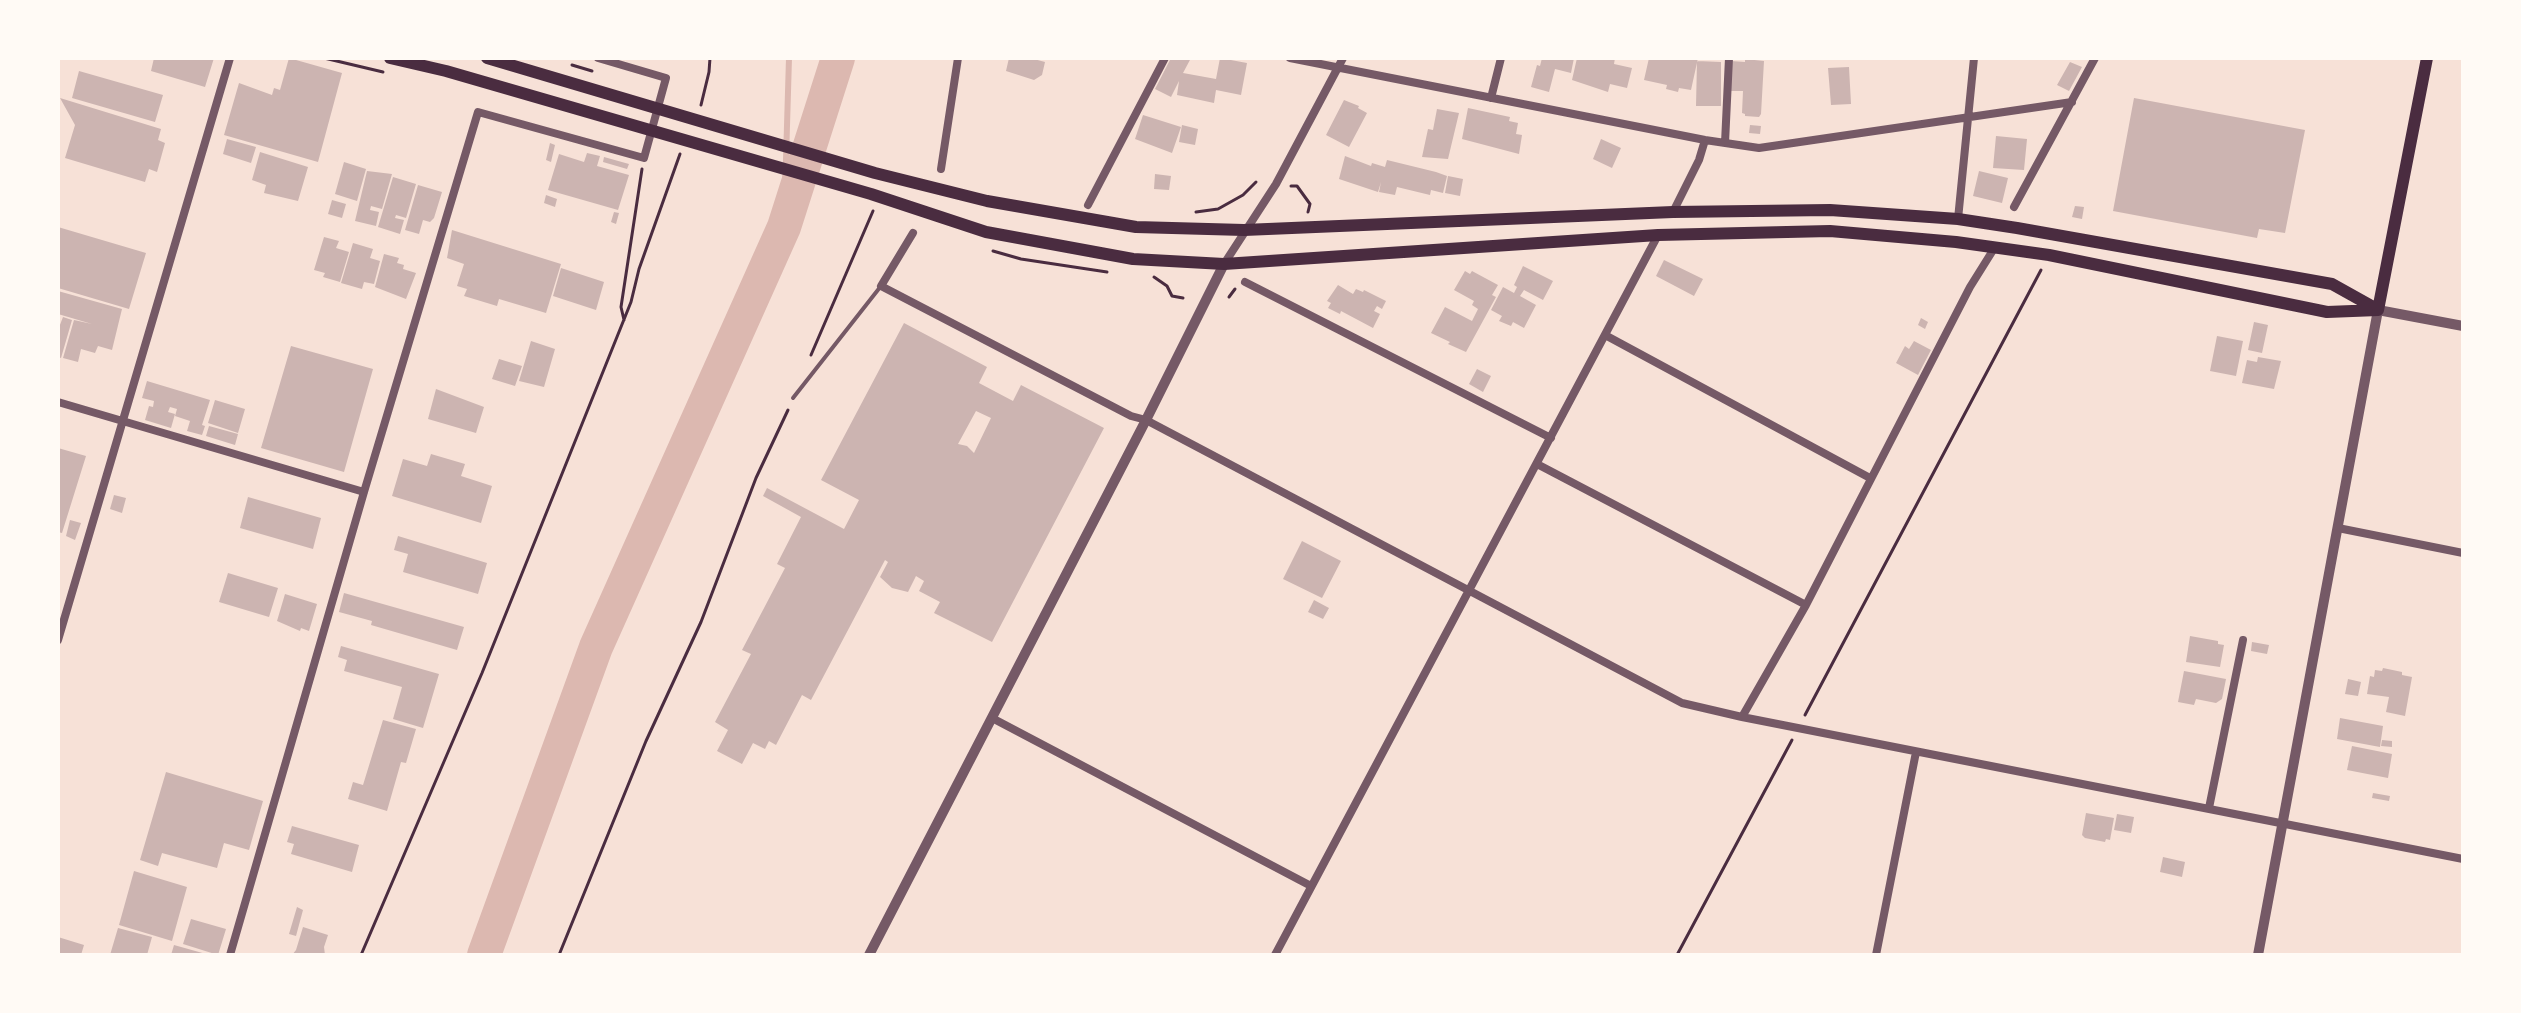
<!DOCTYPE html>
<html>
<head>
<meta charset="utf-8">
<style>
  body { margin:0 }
  #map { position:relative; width:2521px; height:1013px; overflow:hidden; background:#f7e1d7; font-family:Ubuntu,sans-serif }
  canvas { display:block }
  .frame { position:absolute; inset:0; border:60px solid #fffaf5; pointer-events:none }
</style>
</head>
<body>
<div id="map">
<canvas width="2521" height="1013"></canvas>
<div class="frame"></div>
</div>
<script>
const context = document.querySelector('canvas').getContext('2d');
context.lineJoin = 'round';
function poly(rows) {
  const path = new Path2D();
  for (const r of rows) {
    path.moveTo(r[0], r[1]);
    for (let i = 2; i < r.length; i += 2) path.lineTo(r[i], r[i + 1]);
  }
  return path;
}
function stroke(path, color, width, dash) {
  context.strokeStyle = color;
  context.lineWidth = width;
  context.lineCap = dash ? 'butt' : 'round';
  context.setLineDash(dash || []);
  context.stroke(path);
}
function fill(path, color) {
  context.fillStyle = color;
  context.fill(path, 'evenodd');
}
stroke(poly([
  [784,227,789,58]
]), '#dcb8b0', 6);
stroke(poly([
  [484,955,596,647,784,227,838,58]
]), '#dcb8b0', 34);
fill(poly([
  [154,58,214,58,205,87,151,71],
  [289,58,342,73,318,162,224,135,239,83,272,95,274,88,280,90],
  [1009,58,1030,58,1045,62,1042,75,1034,80,1006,71],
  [1171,58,1191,58,1183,73,1216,79,1220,58,1247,63,1241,95,1216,90,1214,103,1177,95,1179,81,1171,97,1155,89],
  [1542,58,1574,58,1571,73,1555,69,1549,92,1531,87,1537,65,1540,66],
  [1577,58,1615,58,1614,64,1632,68,1627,88,1610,84,1608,92,1572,80],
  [1649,58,1698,58,1691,90,1679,88,1678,92,1666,89,1667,85,1644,80],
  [1745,59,1764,61,1761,114,1759,117,1745,116,1745,114,1742,113,1743,91,1730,91,1731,61,1745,62],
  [1697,61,1721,62,1721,106,1696,106],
  [2070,62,2082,67,2069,91,2057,85],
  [1849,67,1851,104,1831,105,1828,68],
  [79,71,163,95,155,122,72,98],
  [60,98,161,129,158,140,165,143,157,172,149,169,145,182,65,158,75,125],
  [2134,98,2305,130,2285,233,2259,229,2257,238,2113,211],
  [1344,100,1359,106,1358,108,1367,113,1349,147,1326,135],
  [1468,108,1510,117,1509,121,1518,123,1516,134,1522,135,1519,154,1462,139],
  [1437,109,1459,113,1448,159,1422,157,1428,129,1433,130],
  [1143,115,1181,127,1172,153,1135,139],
  [1182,125,1198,129,1195,145,1179,142],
  [1750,125,1761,126,1760,134,1749,133],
  [1996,136,2027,139,2024,170,1993,168],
  [227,139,256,147,251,163,223,154],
  [1601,139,1621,148,1612,168,1593,159],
  [550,143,555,145,551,162,546,160],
  [260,152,308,167,298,201,264,193,266,185,252,180],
  [587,153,600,156,597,166,629,175,618,210,548,190,559,154,584,162],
  [1345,156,1371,166,1372,163,1385,167,1387,160,1436,172,1447,176,1443,193,1431,190,1430,195,1397,187,1395,195,1379,192,1381,182,1378,192,1339,179],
  [604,157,629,164,627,169,603,162],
  [344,162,366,169,357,201,335,194],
  [367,171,392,174,382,209,371,206,370,210,379,212,376,226,355,221],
  [1979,171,2008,178,2002,203,1973,196],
  [1155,174,1171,176,1169,190,1154,189],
  [1448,176,1463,179,1460,196,1445,193],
  [393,177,416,184,406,218,396,215,395,218,404,220,400,234,378,227],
  [418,185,442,192,434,218,430,222,423,220,419,234,405,230],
  [546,195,557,199,555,207,544,203],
  [332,200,346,204,342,218,328,214],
  [2075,206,2084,207,2082,219,2072,217],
  [614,212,619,213,616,224,611,222],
  [58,227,146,253,129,309,58,288],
  [452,230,561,264,546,313,499,299,497,306,464,296,467,289,457,286,464,264,447,258],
  [324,237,339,241,336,248,349,252,340,282,323,277,325,273,314,270],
  [353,243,373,249,370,258,380,261,374,284,364,282,362,289,341,283],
  [384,254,399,258,397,263,404,265,403,269,416,273,406,299,375,287],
  [1664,260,1703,279,1694,296,1656,276],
  [1523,266,1553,281,1543,300,1524,290,1520,296,1536,305,1524,328,1513,322,1511,326,1499,321,1502,316,1491,310,1503,287,1514,293,1517,287,1514,285],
  [561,268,604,282,596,310,553,296],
  [1465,271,1470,274,1472,271,1498,285,1492,295,1496,297,1466,352,1448,344,1450,342,1431,333,1445,307,1472,321,1478,309,1472,305,1474,301,1454,290],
  [1338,285,1353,294,1356,289,1363,292,1364,290,1386,301,1382,309,1377,306,1374,311,1380,314,1373,328,1341,311,1340,314,1328,308,1331,303,1327,301],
  [58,291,122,309,112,350,98,346,95,353,81,349,78,362,63,358,74,320,92,324,58,314],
  [63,317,72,320,61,358,58,357,58,330],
  [1921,318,1928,322,1925,329,1918,325],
  [2254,322,2268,325,2262,353,2248,350],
  [904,323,987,367,979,383,1013,401,1021,385,1104,428,992,642,934,613,940,602,919,591,924,581,916,576,908,592,892,588,880,577,888,562,885,560,811,700,802,695,776,745,769,741,765,749,753,743,742,764,717,751,728,730,715,722,751,654,742,650,785,568,777,564,801,517,763,496,767,488,844,529,859,500,821,480],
  [976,411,991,418,974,453,967,446,958,444],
  [2217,336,2243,341,2236,376,2210,371],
  [531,341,555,349,544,387,519,381],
  [1914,341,1931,350,1918,375,1896,363,1905,346,1909,349],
  [291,346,373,369,344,472,261,448],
  [2258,357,2281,361,2274,389,2242,383,2247,360,2257,362],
  [499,359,522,366,515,386,492,379],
  [1477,369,1491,376,1483,392,1469,384],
  [147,381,210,400,202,425,205,426,202,435,187,431,190,421,175,416,177,409,170,407,168,412,175,414,171,428,145,420,149,406,153,407,154,401,142,398],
  [436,389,484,407,476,433,428,419],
  [215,400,245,409,238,433,208,423],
  [209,426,238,434,235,445,206,436],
  [58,448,86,456,62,533,58,532],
  [431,454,465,464,461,476,492,486,481,523,392,496,403,459,427,466],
  [114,495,126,498,122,513,110,509],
  [248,497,321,518,313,549,240,528],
  [70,520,81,523,75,540,66,536],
  [398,536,487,563,478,594,403,572,408,554,394,550],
  [1302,541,1341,561,1322,598,1283,579],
  [228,573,278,588,269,617,219,602],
  [344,593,464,627,457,650,371,625,372,621,339,612],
  [285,594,317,604,309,631,301,628,300,631,277,621],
  [1314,600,1329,608,1323,619,1308,612],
  [2190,636,2218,641,2218,644,2224,645,2220,667,2186,662],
  [2252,642,2269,645,2267,654,2251,651],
  [341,646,439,674,423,728,393,719,402,687,344,671,347,660,338,657],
  [2383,668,2402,672,2402,675,2412,677,2405,716,2386,712,2389,697,2367,694,2370,676,2374,677,2375,670,2382,671],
  [2184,671,2226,679,2222,699,2216,703,2196,699,2194,705,2178,702],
  [2348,679,2361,682,2358,696,2345,694],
  [2340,718,2383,726,2380,747,2337,739],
  [383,720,416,729,406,763,401,762,387,811,348,799,353,782,363,785],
  [2382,740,2392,741,2392,747,2381,746],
  [2352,746,2392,754,2388,778,2347,770],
  [166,772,263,801,249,850,224,843,217,868,162,853,158,866,140,860],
  [2373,793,2390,796,2389,801,2372,798],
  [2086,813,2114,818,2110,840,2106,839,2105,842,2085,838,2082,835],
  [2117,814,2134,817,2131,833,2114,830],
  [292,826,359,845,352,872,291,854,294,844,287,842],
  [2163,857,2185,862,2182,877,2160,872],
  [134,871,187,887,172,941,119,925],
  [297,907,303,910,296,936,289,934],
  [191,919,226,929,218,955,183,944],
  [303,927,328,935,324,947,325,955,292,955,296,950],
  [118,928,152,937,147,955,110,955],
  [58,937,84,945,81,955,58,955],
  [174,945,206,954,206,955,171,955]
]), '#ccb4b1');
stroke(poly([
  [324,58,383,72],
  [572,65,592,71],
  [701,105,709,72,710,58],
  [1291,186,1297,186,1310,204,1308,212],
  [1196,212,1218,209,1243,195,1256,182],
  [993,251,1021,259,1107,272],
  [1154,277,1167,286,1172,296,1183,298],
  [1229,297,1235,289],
  [624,320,621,307,642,169],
  [811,355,873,211],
  [1805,715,2041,270],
  [361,955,482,673,631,302,639,269,680,154],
  [559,955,646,741,701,622,756,478,788,410],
  [1677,955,1792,740]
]), '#4a2c40', 3);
stroke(poly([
  [793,398,881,286]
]), '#755966', 4);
stroke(poly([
  [1290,58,1705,140,1759,148,2072,102],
  [1491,98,1501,58],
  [1725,143,1729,58],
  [941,169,958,58],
  [1088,205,1165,58],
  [2014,207,2095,58],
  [1673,212,1699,160,1705,140],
  [1958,219,1974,58],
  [913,233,881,286,1131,416,1146,420,1682,703,1742,717,2463,859],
  [1224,264,1276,184,1343,58],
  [1245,282,1551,438],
  [1605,335,1870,478],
  [58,402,364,492],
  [1537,464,1806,605,1970,287,1995,247],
  [2338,528,2463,553],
  [58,640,230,58],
  [1742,717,1806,605],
  [992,718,1311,886],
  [2209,808,2243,640],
  [230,955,364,492,478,112,644,158,666,78,598,58],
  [1275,955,1658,235],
  [1876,955,1916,752]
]), '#755966', 8);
stroke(poly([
  [869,955,1146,420,1224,264],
  [2258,955,2378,310,2463,326]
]), '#755966', 10);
stroke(poly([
  [390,58,446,71,871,194,986,232,1133,259,1224,264,1658,235,1830,231,1956,242,2049,255,2327,312,2378,310],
  [487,58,875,173,987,201,1136,227,1244,230,1673,212,1830,210,1958,219,2017,228,2332,284,2375,308],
  [2378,310,2427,58]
]), '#4a2c40', 12);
</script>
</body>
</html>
